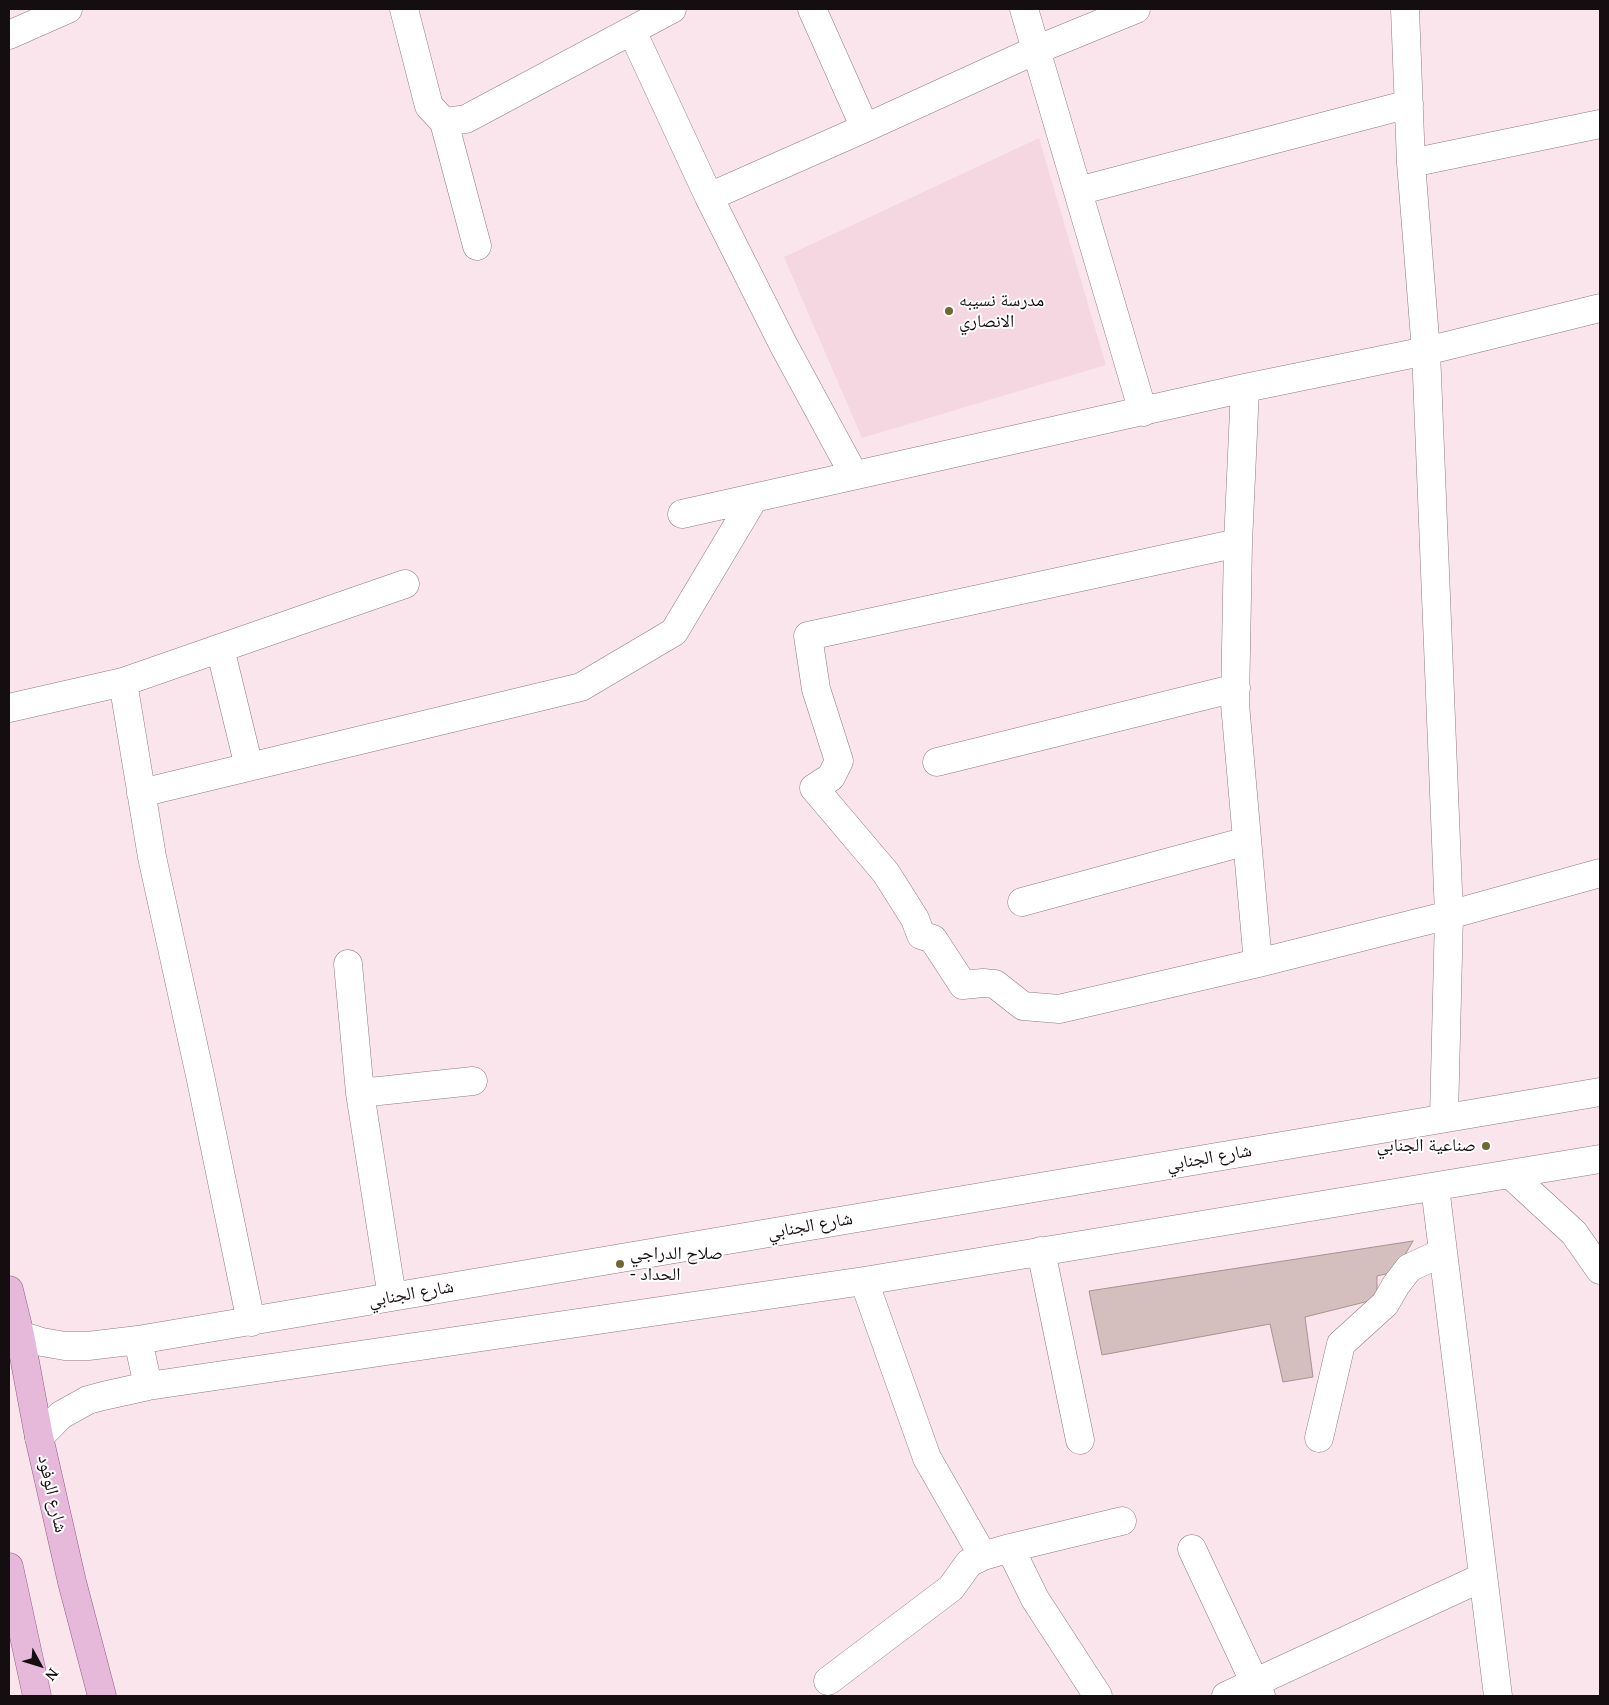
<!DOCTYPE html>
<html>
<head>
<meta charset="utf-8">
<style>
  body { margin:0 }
  #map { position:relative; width:1609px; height:1705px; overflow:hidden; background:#fbe5ec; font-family:"Noto Serif",serif }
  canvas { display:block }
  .frame { position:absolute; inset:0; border:10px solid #150e11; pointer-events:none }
  .north { position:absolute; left:15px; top:1640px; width:50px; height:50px; -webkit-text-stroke:4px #fff; paint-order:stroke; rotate:129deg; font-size:14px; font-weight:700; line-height:20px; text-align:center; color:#150e11 }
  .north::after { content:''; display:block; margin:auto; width:18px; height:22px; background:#150e11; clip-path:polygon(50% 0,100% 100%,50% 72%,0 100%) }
</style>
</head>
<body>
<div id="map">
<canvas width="1609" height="1705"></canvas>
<div class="frame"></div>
<div class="north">N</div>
</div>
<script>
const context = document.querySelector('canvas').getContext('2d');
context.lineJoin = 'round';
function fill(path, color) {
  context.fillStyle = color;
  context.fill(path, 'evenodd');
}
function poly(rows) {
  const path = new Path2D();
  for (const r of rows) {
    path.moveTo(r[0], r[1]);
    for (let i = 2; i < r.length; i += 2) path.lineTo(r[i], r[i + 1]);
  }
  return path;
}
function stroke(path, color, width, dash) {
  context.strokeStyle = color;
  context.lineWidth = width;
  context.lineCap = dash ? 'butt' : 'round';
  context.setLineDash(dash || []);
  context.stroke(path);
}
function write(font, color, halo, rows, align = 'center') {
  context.font = font + ' "Noto Serif","Noto Naskh Arabic",serif';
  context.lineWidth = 4;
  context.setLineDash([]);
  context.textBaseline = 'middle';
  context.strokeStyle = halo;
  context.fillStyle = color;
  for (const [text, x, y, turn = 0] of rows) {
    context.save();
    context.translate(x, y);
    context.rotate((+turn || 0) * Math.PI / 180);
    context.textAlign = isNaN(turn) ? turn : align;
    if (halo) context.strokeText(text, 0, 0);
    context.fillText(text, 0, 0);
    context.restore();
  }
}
fill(poly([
  [1039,138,1106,365,862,438,784,257]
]), '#f5d7e1');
const building = poly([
  [1413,1241,1395,1272,1377,1276,1377,1299,1305,1317,1313,1377,1283,1382,1270,1324,1102,1355,1089,1291,1413,1241]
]);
fill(building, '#d4bebe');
stroke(building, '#a79191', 1);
const minor = poly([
  [404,9,429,106,444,122,477,246],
  [812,9,865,128],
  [1024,9,1143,412],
  [1405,9,1411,163,1426,351,1449,915,1444,1117],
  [632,31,709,197,783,344,854,475],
  [9,35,68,9],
  [444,122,466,119,672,9],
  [1411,163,1600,124],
  [1078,191,1409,104],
  [709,197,865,128,1036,50,1136,9],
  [1245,388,1238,543,1235,704,1258,963],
  [682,514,1245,388,1426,351,1600,308],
  [1238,543,808,636,816,689,839,761,831,777,814,788,886,873,915,919,921,935,933,939,963,985,983,983,995,984,1023,1006,1059,1009,1258,963,1449,915,1600,873],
  [220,648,249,767],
  [123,682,152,857,201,1080,251,1322],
  [9,708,123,682,405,584],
  [937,762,1236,688],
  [141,793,581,687,674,632,754,498],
  [1022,902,1247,841],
  [348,964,360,1093,392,1297],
  [360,1093,473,1081],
  [1510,1174,1574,1233,1600,1270],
  [1435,1187,1498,1696],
  [1041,1251,1080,1440],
  [864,1281,927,1458,983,1556],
  [20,1335,42,1342,65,1346,88,1346,138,1340,1600,1092],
  [138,1340,148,1386],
  [39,1437,61,1415,88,1400,103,1396,148,1386,864,1281,1600,1159],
  [1319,1438,1341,1344,1385,1304,1396,1285,1409,1268,1443,1252],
  [1010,1548,1035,1599,1098,1696],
  [1192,1549,1261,1696],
  [828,1681,951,1588,969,1563,983,1556,1010,1548,1122,1521],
  [1226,1696,1483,1577]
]);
const major = poly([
  [9,1290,20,1335,39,1437,72,1582,102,1696],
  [9,1567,37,1696]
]);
stroke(minor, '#8d7a80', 29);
stroke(major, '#925f85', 29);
stroke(minor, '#fff', 28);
stroke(major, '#e6b9db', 28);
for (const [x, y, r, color] of [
  [949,311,5,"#726733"],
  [1486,1146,5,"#726733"],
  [620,1264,5,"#726733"]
]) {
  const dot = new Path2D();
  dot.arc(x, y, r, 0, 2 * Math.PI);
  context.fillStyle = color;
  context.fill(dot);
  stroke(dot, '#fff', 2);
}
write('18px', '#150e11', '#fff', [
  ["مدرسة نسيبه",959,301],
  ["الانصاري",959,322],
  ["صناعية الجنابي",1476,1146,"right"],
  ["صلاح الدراجي",630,1254],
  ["- الحداد",630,1275]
], 'left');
write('18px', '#150e11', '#fff', [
  ["شارع الجنابي",1209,1158,-10],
  ["شارع الجنابي",810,1226,-10],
  ["شارع الجنابي",411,1294,-10],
  ["شارع الوفود",52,1494,77]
]);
</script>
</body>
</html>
